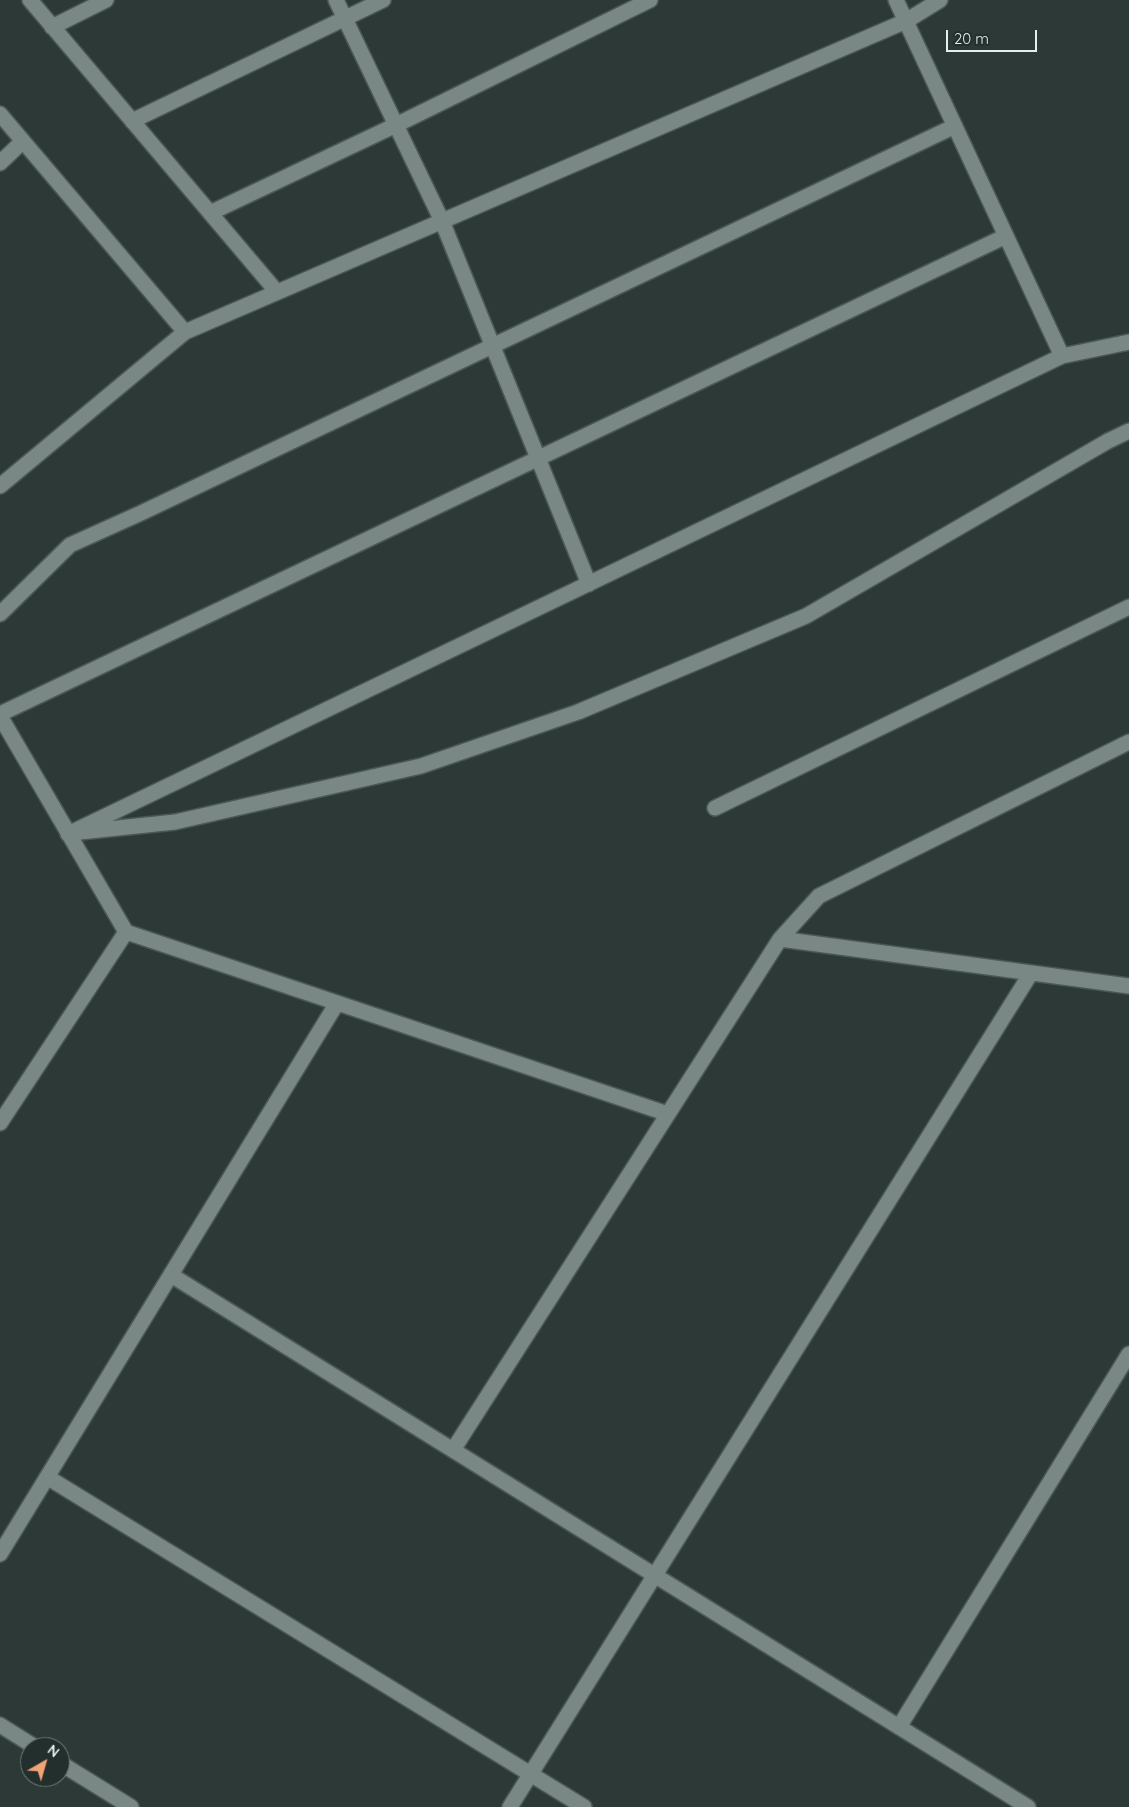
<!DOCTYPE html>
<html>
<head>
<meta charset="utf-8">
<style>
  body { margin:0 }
  #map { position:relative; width:1129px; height:1807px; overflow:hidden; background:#2d3937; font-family:Quicksand,sans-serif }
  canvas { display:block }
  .north { position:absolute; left:20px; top:1737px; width:50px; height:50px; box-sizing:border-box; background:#232f2d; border:1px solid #717b7a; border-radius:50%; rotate:38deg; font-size:14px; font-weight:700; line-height:20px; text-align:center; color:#e6eeed }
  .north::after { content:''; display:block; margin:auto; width:18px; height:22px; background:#efa377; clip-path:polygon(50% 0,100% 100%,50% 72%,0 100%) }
  .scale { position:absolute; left:946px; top:30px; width:91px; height:22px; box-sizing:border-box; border:2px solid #e6eeed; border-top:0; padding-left:6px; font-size:15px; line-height:18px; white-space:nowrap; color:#e6eeed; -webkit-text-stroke:4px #232f2d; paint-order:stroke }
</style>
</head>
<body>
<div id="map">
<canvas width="1129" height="1807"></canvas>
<div class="north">N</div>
<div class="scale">20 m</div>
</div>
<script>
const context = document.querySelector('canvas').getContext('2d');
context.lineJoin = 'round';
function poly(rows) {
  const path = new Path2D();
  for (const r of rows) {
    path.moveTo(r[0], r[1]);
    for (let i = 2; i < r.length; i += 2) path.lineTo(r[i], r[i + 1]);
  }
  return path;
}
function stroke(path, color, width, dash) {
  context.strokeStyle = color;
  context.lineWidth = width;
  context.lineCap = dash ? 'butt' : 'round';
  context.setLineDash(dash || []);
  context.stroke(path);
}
const minor = poly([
  [30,0,277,292],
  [336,0,442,221,589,584],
  [896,0,1062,356],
  [52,27,106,0],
  [0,114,185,332],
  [132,121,383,0],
  [0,163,23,141],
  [210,213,396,125,650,0],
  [0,486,185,332,906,21,940,0],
  [0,614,70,545,141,513,955,126],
  [0,714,1006,236],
  [0,716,126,932,668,1114],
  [715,808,1129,607],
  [80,832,175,822,421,766,578,712,806,616,1108,441,1129,431],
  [68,834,1062,356,1129,342],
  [780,939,1129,986],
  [0,1123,126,932],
  [171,1275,1028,1807],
  [453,1450,780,939,819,896,1129,742],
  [47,1477,584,1807],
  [0,1554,337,1003],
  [0,1725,35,1747],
  [899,1727,1129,1354],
  [60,1763,131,1807],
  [510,1807,1031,973]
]);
stroke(minor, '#4b5655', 18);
stroke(minor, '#798785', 15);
</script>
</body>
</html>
